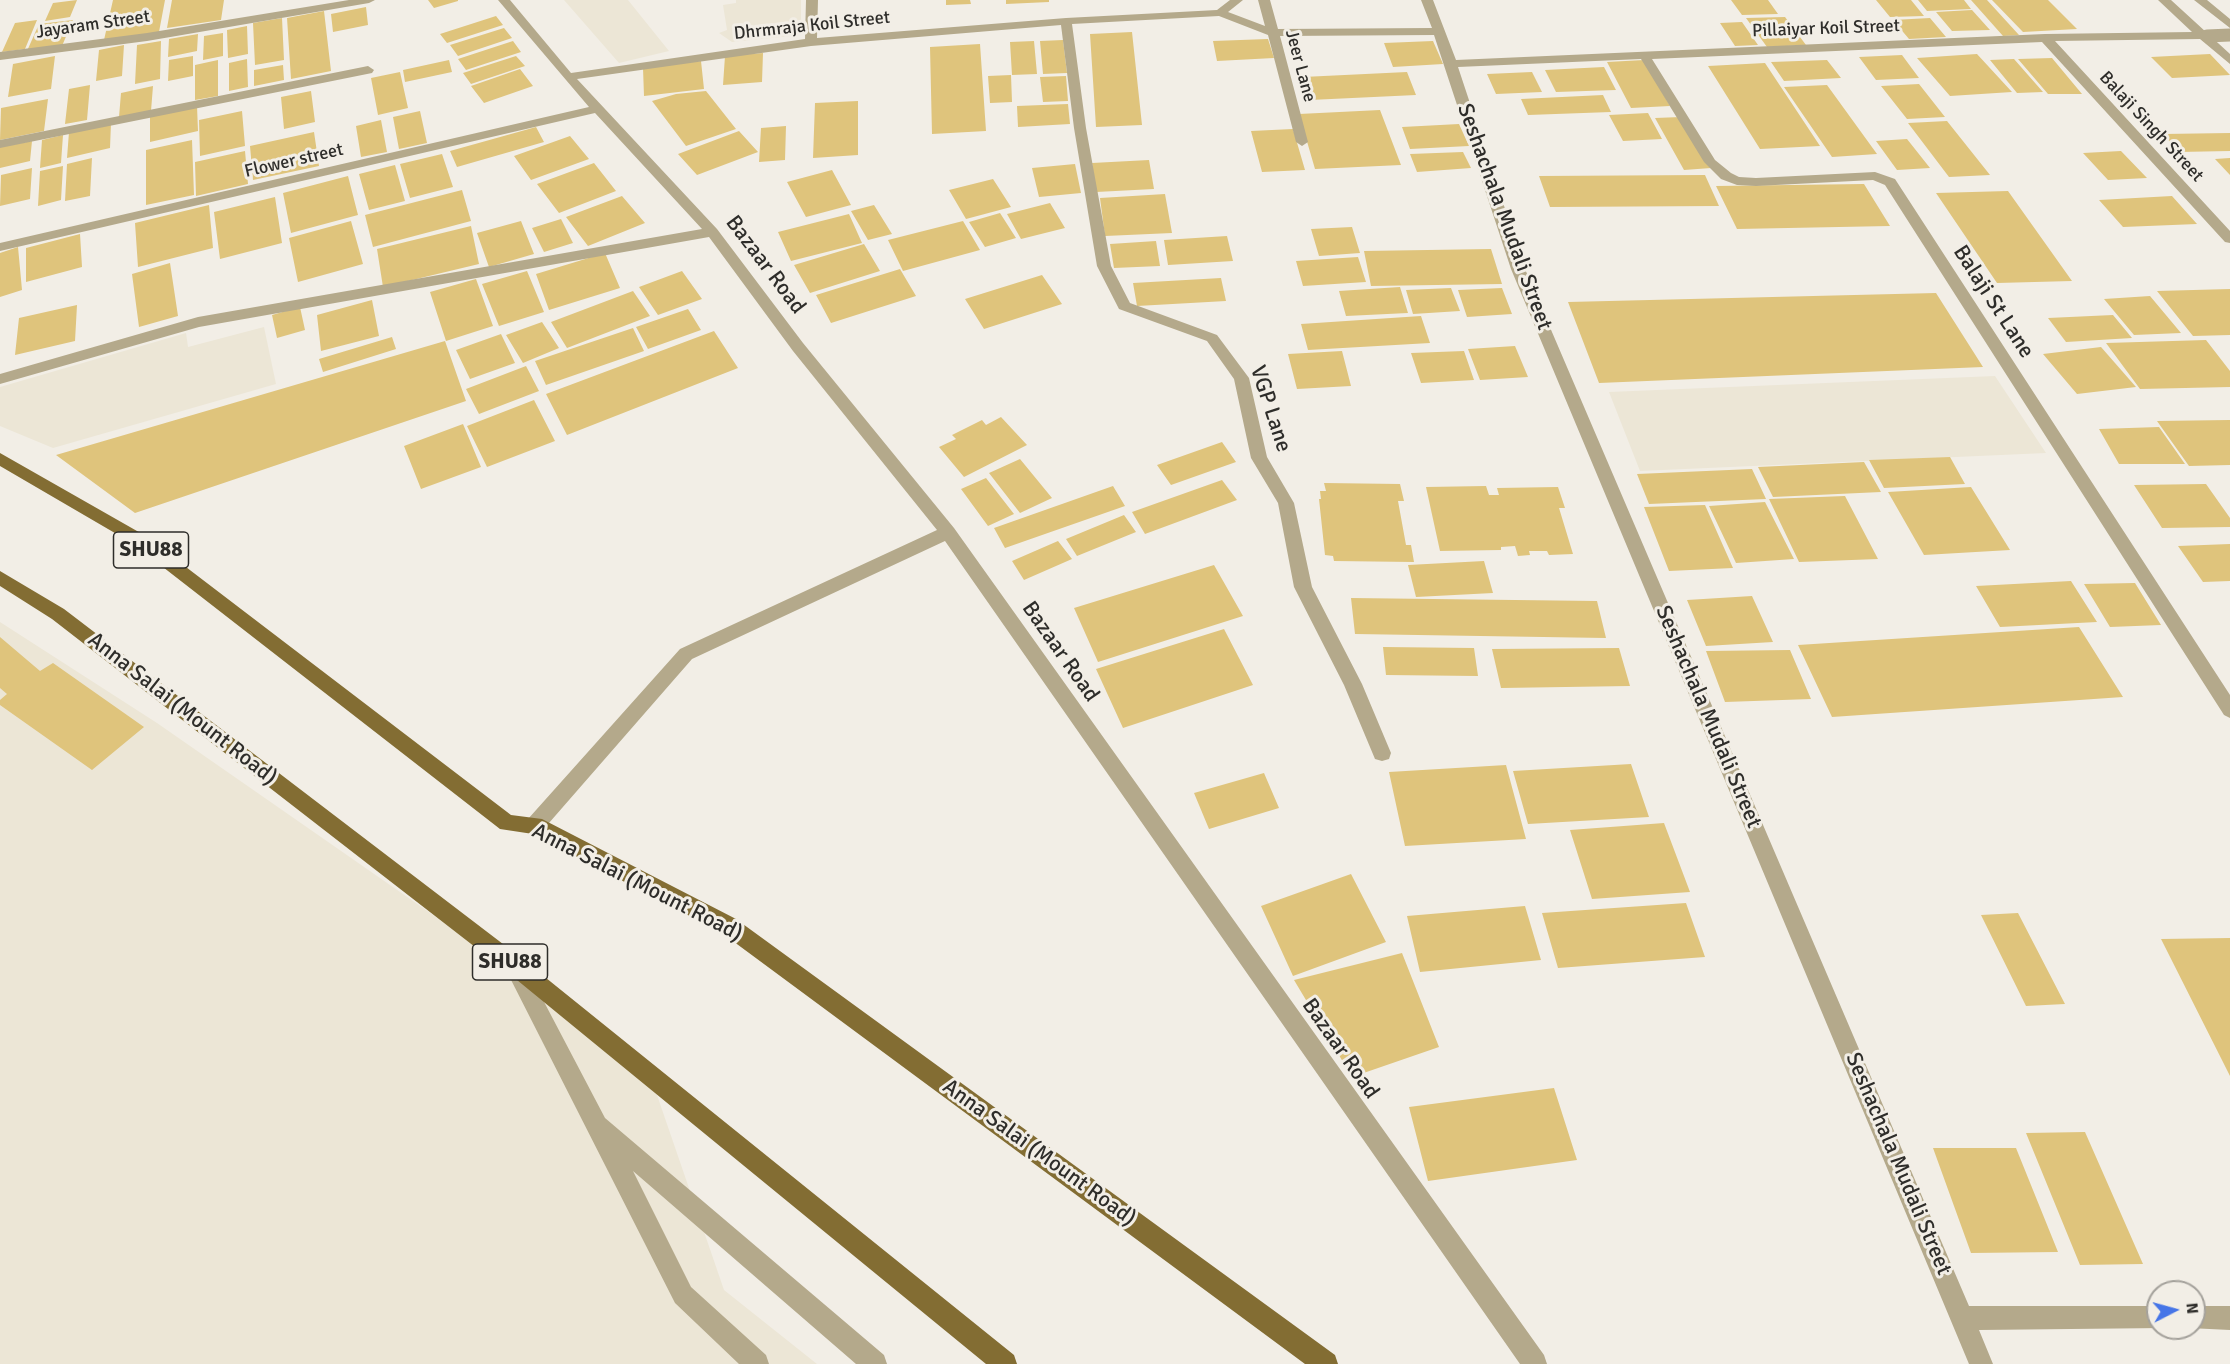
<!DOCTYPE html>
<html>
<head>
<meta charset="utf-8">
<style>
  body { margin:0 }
  #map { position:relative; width:2230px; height:1364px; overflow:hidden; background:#f2eee6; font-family:Signika,sans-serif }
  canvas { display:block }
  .north { position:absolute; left:2146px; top:1280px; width:60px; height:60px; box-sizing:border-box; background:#f2eee6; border:2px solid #a4a19b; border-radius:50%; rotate:84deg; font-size:16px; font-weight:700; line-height:24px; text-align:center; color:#2e2d2a }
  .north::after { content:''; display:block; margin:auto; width:21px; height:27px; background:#4675e7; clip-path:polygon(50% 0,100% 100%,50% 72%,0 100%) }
</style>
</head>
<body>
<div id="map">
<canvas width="2230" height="1364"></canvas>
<div class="north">N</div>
</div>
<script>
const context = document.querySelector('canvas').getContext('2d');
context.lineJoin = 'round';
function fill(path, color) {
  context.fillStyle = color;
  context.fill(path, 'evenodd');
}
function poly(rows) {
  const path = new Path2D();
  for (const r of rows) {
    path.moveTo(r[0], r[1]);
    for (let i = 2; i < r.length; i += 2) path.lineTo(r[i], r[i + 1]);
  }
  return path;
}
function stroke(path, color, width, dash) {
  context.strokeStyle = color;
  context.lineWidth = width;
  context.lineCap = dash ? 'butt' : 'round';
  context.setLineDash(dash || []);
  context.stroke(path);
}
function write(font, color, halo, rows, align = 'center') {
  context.font = font + ' Signika,sans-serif';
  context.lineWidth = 6;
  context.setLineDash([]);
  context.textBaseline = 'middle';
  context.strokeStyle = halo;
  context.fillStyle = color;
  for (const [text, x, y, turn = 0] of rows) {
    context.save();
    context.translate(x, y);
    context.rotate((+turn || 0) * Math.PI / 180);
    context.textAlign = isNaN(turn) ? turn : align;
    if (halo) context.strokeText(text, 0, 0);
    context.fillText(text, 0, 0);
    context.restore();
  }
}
fill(poly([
  [564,0,628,0,669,51,619,63],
  [736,0,801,0,801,35,732,42,719,33,727,30,723,5,736,3],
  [264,327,276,384,53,448,0,426,0,387,186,333,188,347],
  [1995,376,2046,453,1640,471,1609,392],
  [0,622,157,723,646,1063,724,1290,817,1364,0,1364]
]), '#ece6d6');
fill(poly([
  [77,0,70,17,45,21,53,3],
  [113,0,165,0,159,32,104,40],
  [172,0,224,0,221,20,167,28],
  [428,0,458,0,458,1,434,8],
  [946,0,970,0,971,4,946,5],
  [1006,0,1049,0,1049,2,1006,4],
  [1731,0,1768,0,1778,14,1742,15],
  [1876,0,1911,0,1924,16,1890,17],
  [1918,0,1964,0,1971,9,1927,11],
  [1971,0,1987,0,2019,35,2003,36],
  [1992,0,2048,0,2077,29,2023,32],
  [366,7,368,25,333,32,331,14],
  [1972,10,1990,30,1952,31,1936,12],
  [324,11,331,71,291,79,287,18],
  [496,16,503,25,447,43,440,34],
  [1785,17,1806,45,1767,47,1746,18],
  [282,18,284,60,255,65,253,23],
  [1930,18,1946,37,1909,39,1893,20],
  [37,20,25,49,2,52,15,23],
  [73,20,62,46,27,51,39,24],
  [1742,22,1758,45,1735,46,1720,23],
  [247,26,248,54,228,58,227,30],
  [504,28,512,38,458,56,450,45],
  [1132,32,1142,125,1096,127,1090,34],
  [223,33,223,56,203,60,204,36],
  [198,34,197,51,168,57,169,39],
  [1268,39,1274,58,1217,61,1213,41],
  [1063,40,1067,73,1043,74,1040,41],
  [161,41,160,79,135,84,137,45],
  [513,41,521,52,466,70,458,59],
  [1034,41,1037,74,1012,75,1010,42],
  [1433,41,1443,64,1393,67,1384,43],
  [980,44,986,131,932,134,930,47],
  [124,45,122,76,96,81,99,50],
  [763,53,762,82,723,85,725,56],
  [1977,54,2012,92,1950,96,1917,58],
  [2210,54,2230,75,2172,78,2151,57],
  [1902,55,1919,78,1876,80,1859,57],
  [55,56,51,89,8,97,13,64],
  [193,56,193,76,168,81,169,60],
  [516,56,525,66,471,84,463,73],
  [2052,58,2082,94,2048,94,2018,59],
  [247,59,248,87,229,91,229,63],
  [2014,59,2043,92,2017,93,1990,60],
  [218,60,218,96,195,100,195,65],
  [449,60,452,72,405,82,403,70],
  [1644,60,1670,106,1631,108,1607,62],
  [1827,60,1841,78,1784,81,1771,62],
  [701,61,704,89,644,96,643,68],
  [1765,63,1820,146,1760,149,1708,66],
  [283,65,284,80,254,86,254,70],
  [1604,67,1616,90,1556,92,1545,70],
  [520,69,533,86,484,103,471,86],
  [400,72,408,108,378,115,371,78],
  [1407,72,1416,95,1310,100,1303,77],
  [1532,72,1542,92,1496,94,1487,74],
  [1011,75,1012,102,990,103,988,76],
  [1066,76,1068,101,1043,102,1040,77],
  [1919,84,1945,117,1907,119,1881,86],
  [90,85,87,120,65,124,69,89],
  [1827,85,1877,154,1832,157,1784,87],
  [153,86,151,111,119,117,121,93],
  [311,91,315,122,284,129,281,97],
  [706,91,736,129,686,146,652,101,676,94],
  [1603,95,1611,112,1528,115,1521,99],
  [48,99,44,131,0,140,1,108],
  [858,101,858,155,813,158,815,103],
  [1068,104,1070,124,1018,127,1017,106],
  [197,106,198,131,150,142,150,116],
  [1380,110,1401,165,1315,169,1299,114],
  [242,111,245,146,200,156,199,120],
  [420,111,427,143,399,149,393,117],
  [1648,113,1662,139,1623,141,1609,115],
  [1681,117,1711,168,1684,170,1655,118],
  [381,120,387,152,361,157,356,126],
  [1947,121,1990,175,1949,177,1908,123],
  [111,123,110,148,67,158,69,132],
  [1459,124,1469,146,1410,149,1402,127],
  [786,126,785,160,759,162,761,128],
  [536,127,544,142,457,167,450,151],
  [1293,129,1305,170,1262,172,1251,131],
  [739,131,758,152,697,175,678,154],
  [314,132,319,166,253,180,250,146],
  [2230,133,2230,151,2178,152,2163,134],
  [63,135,61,163,40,168,42,140],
  [570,136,589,159,531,180,514,156],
  [1907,139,1930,168,1897,170,1876,141],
  [192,140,194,195,146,205,146,150],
  [32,141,30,161,0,168,0,147],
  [245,151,248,184,196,196,195,162],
  [2121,151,2147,178,2108,180,2083,153],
  [1463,152,1471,168,1417,172,1410,154],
  [442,154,453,187,410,198,400,164],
  [92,158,90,196,65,201,67,164],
  [2230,158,2230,175,2215,159],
  [1149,160,1154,189,1096,192,1092,163],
  [594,163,616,191,559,213,537,184],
  [1075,164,1081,193,1039,197,1032,168],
  [395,165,405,201,369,210,359,174],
  [63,166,61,200,38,206,40,171],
  [32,168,30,199,0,206,1,175],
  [832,170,851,205,806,217,787,182],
  [1705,175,1719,206,1550,207,1539,176],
  [348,176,358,215,291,233,283,193],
  [993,179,1011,207,966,219,949,190],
  [1864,184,1890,226,1737,229,1716,186],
  [462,190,471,221,373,247,365,215],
  [2008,191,2072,281,1997,283,1936,193],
  [1165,194,1172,233,1105,236,1100,198],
  [622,196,645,223,588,246,566,217],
  [2172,196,2197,224,2123,227,2099,200],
  [275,197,282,243,220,259,214,212],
  [1050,203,1065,228,1021,239,1007,214],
  [209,205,213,248,138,267,135,223],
  [874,205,892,234,868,240,851,211],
  [1000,213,1016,238,985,247,969,222],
  [849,214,862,243,791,261,778,232],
  [561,219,573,243,544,252,532,228],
  [351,221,363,264,298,282,289,238],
  [521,221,534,254,489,267,477,233],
  [963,221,980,250,903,271,888,240],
  [471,226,479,264,383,287,377,249],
  [1352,227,1360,253,1319,256,1311,229],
  [80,234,82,267,26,282,26,248],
  [1227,236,1233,261,1168,265,1164,240],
  [1156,241,1160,266,1114,268,1110,244],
  [864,244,880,271,810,293,794,265],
  [18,247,22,290,0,297,0,253],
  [1491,249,1502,284,1371,286,1364,251],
  [605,253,620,288,549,310,536,274],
  [1358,257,1366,282,1303,286,1296,261],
  [170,263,178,316,139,327,132,274],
  [900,269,916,296,831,323,816,295],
  [527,271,544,312,499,326,482,284],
  [682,271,702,299,658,315,639,287],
  [1042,275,1062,304,984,329,965,299],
  [1221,278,1226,301,1137,306,1133,283],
  [476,279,493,326,446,341,430,292],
  [1400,287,1408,313,1346,316,1339,291],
  [1451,288,1460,311,1413,314,1406,290],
  [1502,288,1512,314,1467,317,1458,290],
  [2230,289,2230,335,2193,336,2157,291],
  [633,291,650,316,567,348,551,322],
  [1936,293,1983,367,1599,383,1568,302],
  [2150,296,2181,333,2134,335,2104,299],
  [372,300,379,336,321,351,317,315],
  [77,305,75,341,15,355,19,318],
  [300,307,305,330,277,338,272,315],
  [688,309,701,330,648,349,636,327],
  [2113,315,2132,338,2066,342,2048,318],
  [1421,316,1430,343,1308,350,1301,324],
  [542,322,559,348,523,363,506,335],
  [633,328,644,351,546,385,535,361],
  [714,331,738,368,567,435,546,394],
  [501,334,515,363,470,379,456,350],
  [392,337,396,349,323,372,319,359],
  [2206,340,2230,371,2230,387,2140,389,2106,343],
  [445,341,466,401,135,513,56,455],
  [1515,346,1528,377,1480,380,1468,349],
  [2101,347,2136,387,2077,394,2043,354],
  [1342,351,1351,386,1297,389,1288,354],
  [1464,351,1474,380,1421,383,1411,353],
  [526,366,539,391,479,414,466,389],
  [534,400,555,441,487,467,467,426],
  [1001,417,1027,445,964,477,939,447,956,439,952,435,982,420,986,425],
  [2230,420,2230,465,2189,466,2157,421],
  [463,424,481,467,421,489,404,446],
  [2159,427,2185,464,2119,464,2099,429],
  [1222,442,1236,462,1171,485,1157,465],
  [1950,457,1965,484,1884,488,1869,460],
  [1020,459,1052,498,1020,513,989,473],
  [1864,462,1881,492,1773,497,1758,467],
  [1752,469,1766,499,1649,504,1637,474],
  [986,478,1014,514,988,526,961,489],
  [1222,480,1237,500,1145,534,1132,512],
  [1324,483,1400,484,1404,501,1398,501,1406,545,1411,545,1414,562,1334,561,1333,556,1325,555,1319,499,1321,499,1320,491,1326,491],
  [2206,484,2230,518,2230,527,2162,528,2134,485],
  [1113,486,1125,506,1005,548,994,528],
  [1486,486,1489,495,1499,495,1497,488,1558,487,1565,508,1559,508,1573,554,1549,555,1547,551,1529,551,1530,555,1518,556,1515,546,1501,547,1501,550,1440,551,1426,487],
  [1971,487,2010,550,1924,555,1888,492],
  [1845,496,1878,559,1799,562,1769,499],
  [1765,502,1794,559,1736,563,1709,506],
  [1705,505,1733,568,1669,571,1644,507],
  [1124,515,1136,532,1077,556,1066,539],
  [1058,541,1072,559,1024,580,1012,561],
  [2230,544,2230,581,2203,582,2178,546],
  [1484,561,1493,593,1416,597,1408,565],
  [1214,565,1243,616,1098,662,1074,608],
  [2071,581,2097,622,2000,627,1976,586],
  [2135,583,2161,625,2110,627,2084,584],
  [1752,596,1773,642,1706,646,1687,600],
  [1351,598,1597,601,1606,638,1355,634],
  [2079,627,2123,697,1832,717,1798,645],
  [1224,629,1253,685,1123,728,1096,669],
  [0,637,40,671,53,663,144,727,92,770,0,705,0,700,7,694,0,688],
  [1383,647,1474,648,1478,676,1386,675],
  [1619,648,1630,686,1501,688,1492,649],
  [1790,650,1811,699,1725,702,1706,651],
  [1631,764,1649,817,1528,824,1513,771],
  [1506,765,1526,839,1405,846,1389,772],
  [1264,773,1279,808,1209,829,1194,793],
  [1664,823,1690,892,1592,899,1570,830],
  [1351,874,1386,942,1293,976,1261,906],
  [1686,903,1705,957,1558,968,1542,913],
  [1525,906,1541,960,1420,972,1407,916],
  [2018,913,2065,1004,2026,1006,1981,915],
  [2230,938,2230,1076,2161,939],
  [1402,953,1439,1047,1352,1077,1294,980],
  [1554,1088,1577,1160,1428,1181,1409,1107],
  [2085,1132,2143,1264,2080,1265,2026,1133],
  [1933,1148,2016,1148,2058,1252,1971,1253]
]), '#dfc47c');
fill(poly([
  [349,0,375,0,369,3,147,41,0,60,0,52,147,33,349,0],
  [498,0,510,0,571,73,805,39,806,0,818,0,817,38,1066,18,1217,10,1230,0,1243,0,1228,12,1265,26,1258,0,1270,0,1278,29,1432,28,1421,0,1433,0,1456,60,2045,34,2192,32,2158,0,2171,0,2230,54,2230,64,2200,39,2055,41,2230,231,2230,243,2225,242,2042,42,1652,59,1715,160,1731,173,1739,177,1756,178,1875,172,1895,179,2230,695,2230,718,2224,715,1885,185,1873,180,1756,186,1737,185,1721,179,1704,162,1641,59,1458,67,1525,269,1969,1306,2158,1306,2158,1328,2163,1328,1979,1330,1993,1364,1969,1364,1511,269,1434,35,1280,36,1308,142,1302,146,1296,142,1268,35,1219,16,1072,24,1086,128,1111,266,1130,303,1217,335,1249,378,1267,457,1294,503,1312,587,1362,684,1391,753,1389,759,1382,761,1375,759,1344,685,1294,587,1278,503,1251,458,1234,379,1207,341,1119,309,1097,266,1074,128,1061,25,811,46,577,79,717,229,803,343,954,528,1544,1355,1547,1364,1520,1364,945,541,692,659,542,831,535,834,528,831,525,825,528,819,680,649,937,530,793,351,709,237,199,327,0,384,0,374,198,317,702,229,595,113,0,251,0,243,589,107,498,0],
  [2194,0,2207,0,2230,19,2230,28,2194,0],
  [368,66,374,70,372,73,0,148,0,140,368,66],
  [514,955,521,958,605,1118,884,1355,887,1364,856,1364,633,1171,691,1287,766,1355,769,1364,739,1364,675,1303,507,972,504,965,507,958,514,955],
  [2194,1306,2230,1306,2230,1330,2189,1328,2194,1328,2194,1306]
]), '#b4a98b');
fill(poly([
  [0,453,144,535,511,815,542,819,736,919,1335,1355,1338,1364,1305,1364,722,933,533,834,500,829,132,543,0,466,0,453],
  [0,571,64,609,520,957,1014,1355,1017,1364,986,1364,506,971,52,619,0,586,0,571]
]), '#836d33');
stroke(poly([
  [2207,36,2230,35]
]), '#b4a98b', 13);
write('18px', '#2e2d2a', '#f2eee6', [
  ["Jayaram Street",93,25,-8],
  ["Dhrmraja Koil Street",812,26,-6],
  ["Pillaiyar Koil Street",1826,29,-2],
  ["Jeer Lane",1300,66,75],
  ["Balaji Singh Street",2151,127,47],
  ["Flower street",294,161,-13]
]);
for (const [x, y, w] of [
  [151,550,75],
  [510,962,75]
]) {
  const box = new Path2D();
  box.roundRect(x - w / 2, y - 18, w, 36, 4.5);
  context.fillStyle = '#f2eee6';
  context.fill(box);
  stroke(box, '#2e2d2a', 1.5);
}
write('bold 21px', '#2e2d2a', null, [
  ["SHU88",151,550],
  ["SHU88",510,962]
]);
write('22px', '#2e2d2a', '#f2eee6', [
  ["Seshachala Mudali Street",1504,217,70],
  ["Bazaar Road",765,265,53],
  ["Balaji St Lane",1993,302,57],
  ["VGP Lane",1270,409,72],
  ["Bazaar Road",1060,652,55],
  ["Anna Salai (Mount Road)",182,709,38],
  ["Seshachala Mudali Street",1708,717,67],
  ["Anna Salai (Mount Road)",637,883,27],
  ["Bazaar Road",1340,1049,55],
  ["Anna Salai (Mount Road)",1039,1153,36],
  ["Seshachala Mudali Street",1898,1164,67]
]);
</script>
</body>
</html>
